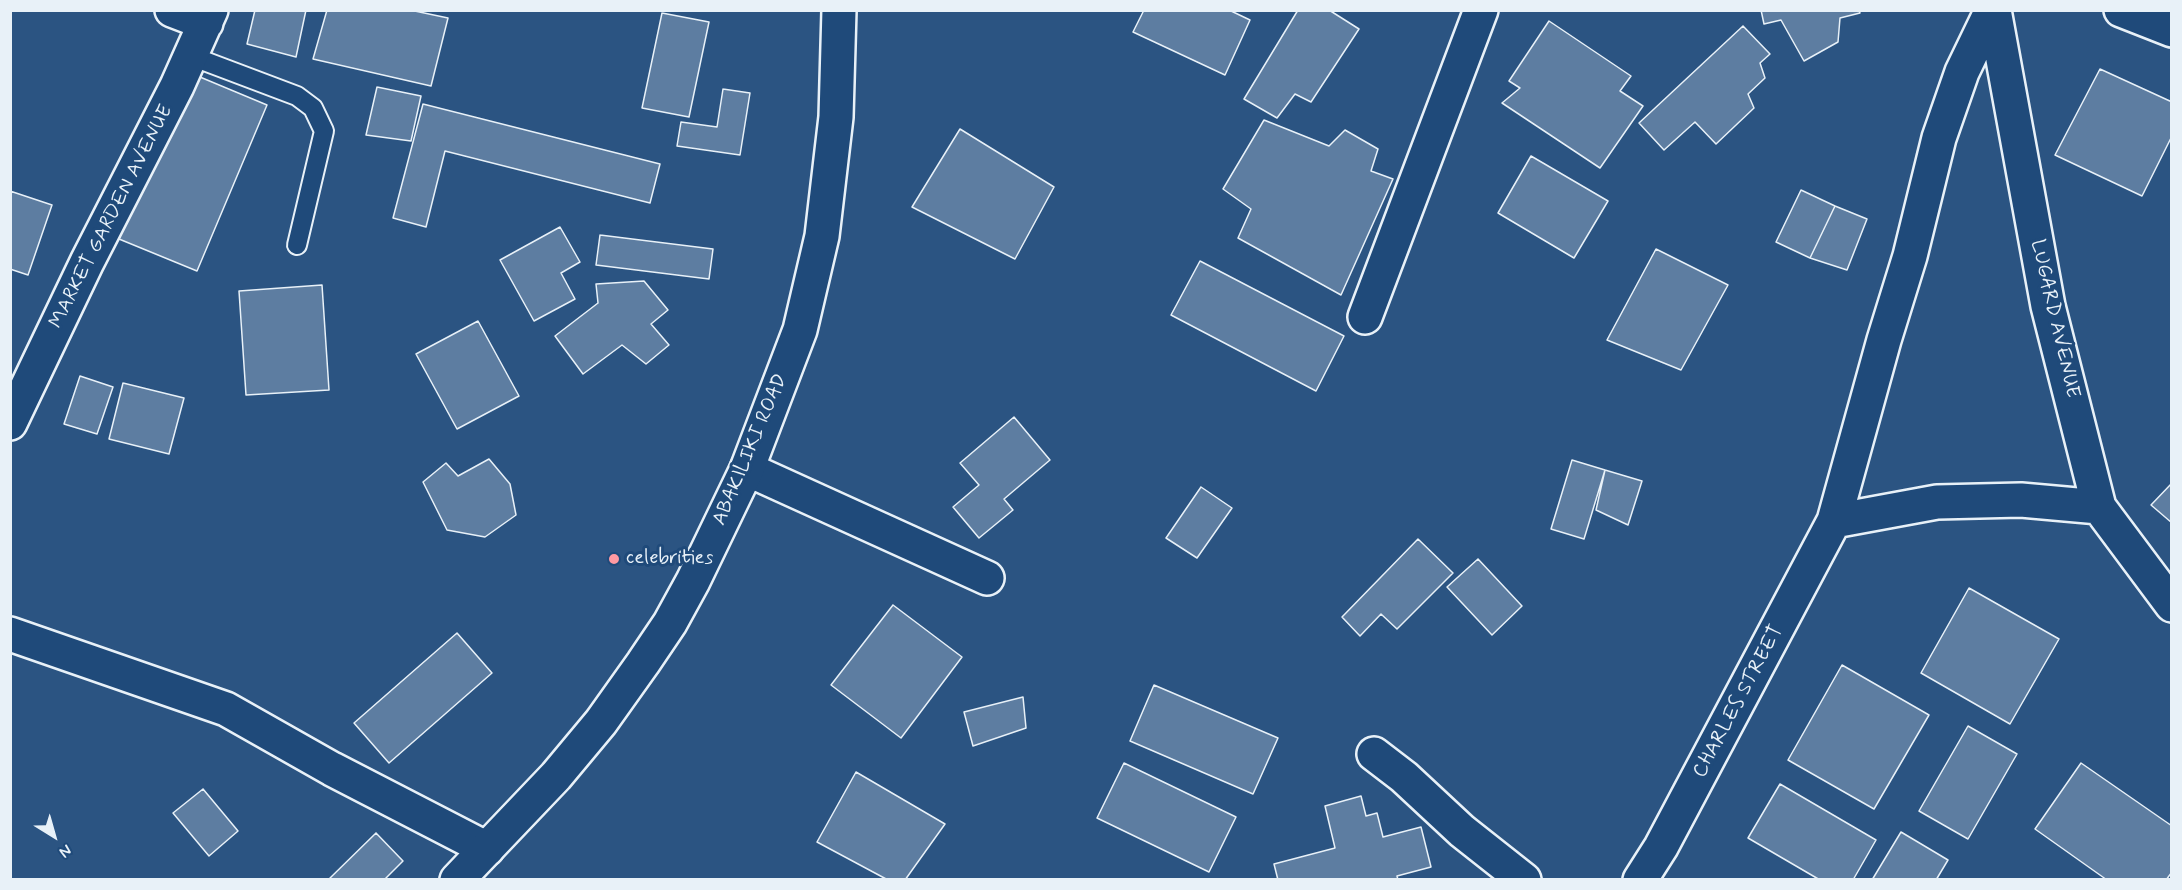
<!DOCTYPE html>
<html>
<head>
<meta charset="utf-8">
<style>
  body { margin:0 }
  #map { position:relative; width:2182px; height:890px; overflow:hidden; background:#2b5482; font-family:Mynerve,sans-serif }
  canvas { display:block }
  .frame { position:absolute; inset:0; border:12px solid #e8f1f8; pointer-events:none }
  .north { position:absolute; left:24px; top:806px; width:60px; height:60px; -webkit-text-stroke:4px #1f4a7a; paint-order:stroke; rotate:143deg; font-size:16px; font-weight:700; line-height:24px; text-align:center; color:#e8f1f8 }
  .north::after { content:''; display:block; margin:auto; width:21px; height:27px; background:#e8f1f8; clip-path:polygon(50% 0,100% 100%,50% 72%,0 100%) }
</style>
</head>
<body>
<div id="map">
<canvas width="2182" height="890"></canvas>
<div class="frame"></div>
<div class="north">N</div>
</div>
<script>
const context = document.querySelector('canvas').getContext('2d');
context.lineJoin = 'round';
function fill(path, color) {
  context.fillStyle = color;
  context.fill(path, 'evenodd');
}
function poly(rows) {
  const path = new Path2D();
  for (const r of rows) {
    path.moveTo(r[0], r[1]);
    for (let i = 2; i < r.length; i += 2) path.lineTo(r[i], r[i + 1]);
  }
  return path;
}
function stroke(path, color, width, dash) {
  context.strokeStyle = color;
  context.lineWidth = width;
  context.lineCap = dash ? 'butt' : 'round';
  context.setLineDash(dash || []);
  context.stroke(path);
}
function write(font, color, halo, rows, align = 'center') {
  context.font = font + ' Mynerve,sans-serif';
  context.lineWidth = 6;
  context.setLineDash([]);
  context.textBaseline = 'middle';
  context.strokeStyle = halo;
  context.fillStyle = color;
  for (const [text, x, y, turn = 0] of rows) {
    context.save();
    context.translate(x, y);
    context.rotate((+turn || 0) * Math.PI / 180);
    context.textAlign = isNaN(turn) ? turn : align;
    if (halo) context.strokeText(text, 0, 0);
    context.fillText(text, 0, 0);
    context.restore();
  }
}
const building = poly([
  [255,10,306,10,296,57,247,44,255,10],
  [327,10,410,10,448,18,431,86,313,59,327,10],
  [1144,10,1229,10,1250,20,1225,75,1133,32,1144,10],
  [1298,10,1329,10,1359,29,1311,102,1295,94,1277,118,1244,99,1298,10],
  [1761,10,1859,10,1860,13,1840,18,1838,42,1804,61,1781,20,1764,24,1761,10],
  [662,13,709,22,689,117,642,108,662,13],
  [1549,21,1631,76,1620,91,1643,106,1600,168,1502,103,1520,88,1509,81,1549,21],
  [1743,26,1770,54,1760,63,1765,78,1748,94,1754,108,1716,144,1695,122,1664,150,1639,123,1743,26],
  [2100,69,2172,102,2172,136,2142,196,2055,155,2100,69],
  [188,72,267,105,197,271,119,239,188,72],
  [377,87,421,96,411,141,366,135,377,87],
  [723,89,750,93,740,155,677,146,681,122,717,127,723,89],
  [423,104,660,164,650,203,445,151,426,227,393,218,423,104],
  [1264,120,1329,146,1345,130,1378,149,1371,171,1393,179,1341,295,1238,238,1251,209,1223,189,1264,120],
  [960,129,1054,187,1015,259,912,207,960,129],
  [1531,156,1608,201,1574,258,1498,213,1531,156],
  [1801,190,1835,206,1810,258,1776,242,1801,190],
  [10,191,52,205,28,275,10,269,10,191],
  [1835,206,1867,219,1847,270,1810,258,1835,206],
  [560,227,580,262,561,273,575,299,534,321,500,260,560,227],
  [600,235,713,249,709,279,596,265,600,235],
  [1656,249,1728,285,1681,370,1607,340,1656,249],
  [1200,261,1344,336,1316,391,1171,315,1200,261],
  [644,281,668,310,651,324,669,345,646,364,622,345,583,374,555,336,598,303,596,284,644,281],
  [322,285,329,390,246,395,239,291,322,285],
  [478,321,519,396,457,429,416,354,478,321],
  [80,376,113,387,97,434,64,424,80,376],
  [123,383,184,398,169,454,109,439,123,383],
  [1014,417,1050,460,1004,499,1013,510,979,538,953,507,979,485,960,463,1014,417],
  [489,459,510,484,516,515,485,537,447,530,423,482,446,463,458,476,489,459],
  [1572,460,1605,470,1584,539,1551,529,1572,460],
  [1605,470,1642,481,1628,525,1596,510,1605,470],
  [2172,483,2172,523,2151,505,2172,483],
  [1201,487,1232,508,1197,558,1166,538,1201,487],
  [1418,539,1453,573,1397,629,1381,614,1360,636,1342,617,1418,539],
  [1478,559,1522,606,1492,635,1447,587,1478,559],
  [1969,588,2059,639,2010,724,1921,673,1969,588],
  [893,605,962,657,901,738,831,685,893,605],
  [457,633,492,673,389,763,354,723,457,633],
  [1842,665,1929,715,1874,809,1788,760,1842,665],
  [1154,685,1278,738,1253,794,1130,741,1154,685],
  [1023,697,1026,728,973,746,964,712,1023,697],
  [1968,726,2017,754,1968,839,1919,811,1968,726],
  [1124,763,1236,817,1209,872,1097,818,1124,763],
  [2081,763,2172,826,2172,872,2166,880,2107,880,2035,829,2081,763],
  [856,772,945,824,905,880,888,880,817,842,856,772],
  [1780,784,1876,840,1853,880,1820,880,1748,838,1780,784],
  [203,789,238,831,209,856,173,813,203,789],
  [1361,796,1366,816,1377,813,1383,837,1421,827,1431,867,1397,876,1398,880,1278,880,1274,864,1335,848,1325,806,1361,796],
  [1901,832,1948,860,1936,880,1872,880,1901,832],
  [376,833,403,861,384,880,328,880,376,833]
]);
fill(building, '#5d7da1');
stroke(building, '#e8f1f8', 1.5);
const lane = poly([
  [191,56,297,96,313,108,324,131,297,245]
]);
const street = poly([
  [172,10,206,23],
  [1994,10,2048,306,2099,507,2172,605],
  [2121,10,2172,30],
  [1365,317,1481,10],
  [10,423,87,262,177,86,211,10],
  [747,469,987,578],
  [1834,521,1937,502,2021,500,2099,507],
  [10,634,226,709,332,769,487,849],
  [1374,754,1404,777,1462,831,1524,880],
  [1640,880,1661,847,1834,521,1884,340,1910,256,1939,138,1962,72,1992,10]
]);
const secondary = poly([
  [457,880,556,776,601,722,643,663,670,623,693,581,747,469,800,330,822,236,836,117,839,10]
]);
stroke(lane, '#e8f1f8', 22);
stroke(street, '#e8f1f8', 38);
stroke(secondary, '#e8f1f8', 38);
stroke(lane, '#1f4a7a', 18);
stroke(street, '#1f4a7a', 33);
stroke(secondary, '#1f4a7a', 33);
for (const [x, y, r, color] of [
  [614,559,6,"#ff9aa2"]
]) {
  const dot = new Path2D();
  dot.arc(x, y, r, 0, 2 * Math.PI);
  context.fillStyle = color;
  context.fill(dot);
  stroke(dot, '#1f4a7a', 2);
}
write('20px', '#e8f1f8', '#1f4a7a', [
  ["MARKET GARDEN AVENUE",112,217,-63],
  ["LUGARD AVENUE",2054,319,77],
  ["ABAKILIKI ROAD",751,450,-67],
  ["CHARLES STREET",1739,702,-62]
]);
write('20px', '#e8f1f8', '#1f4a7a', [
  ["celebrities",626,559]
], 'left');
</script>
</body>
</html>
